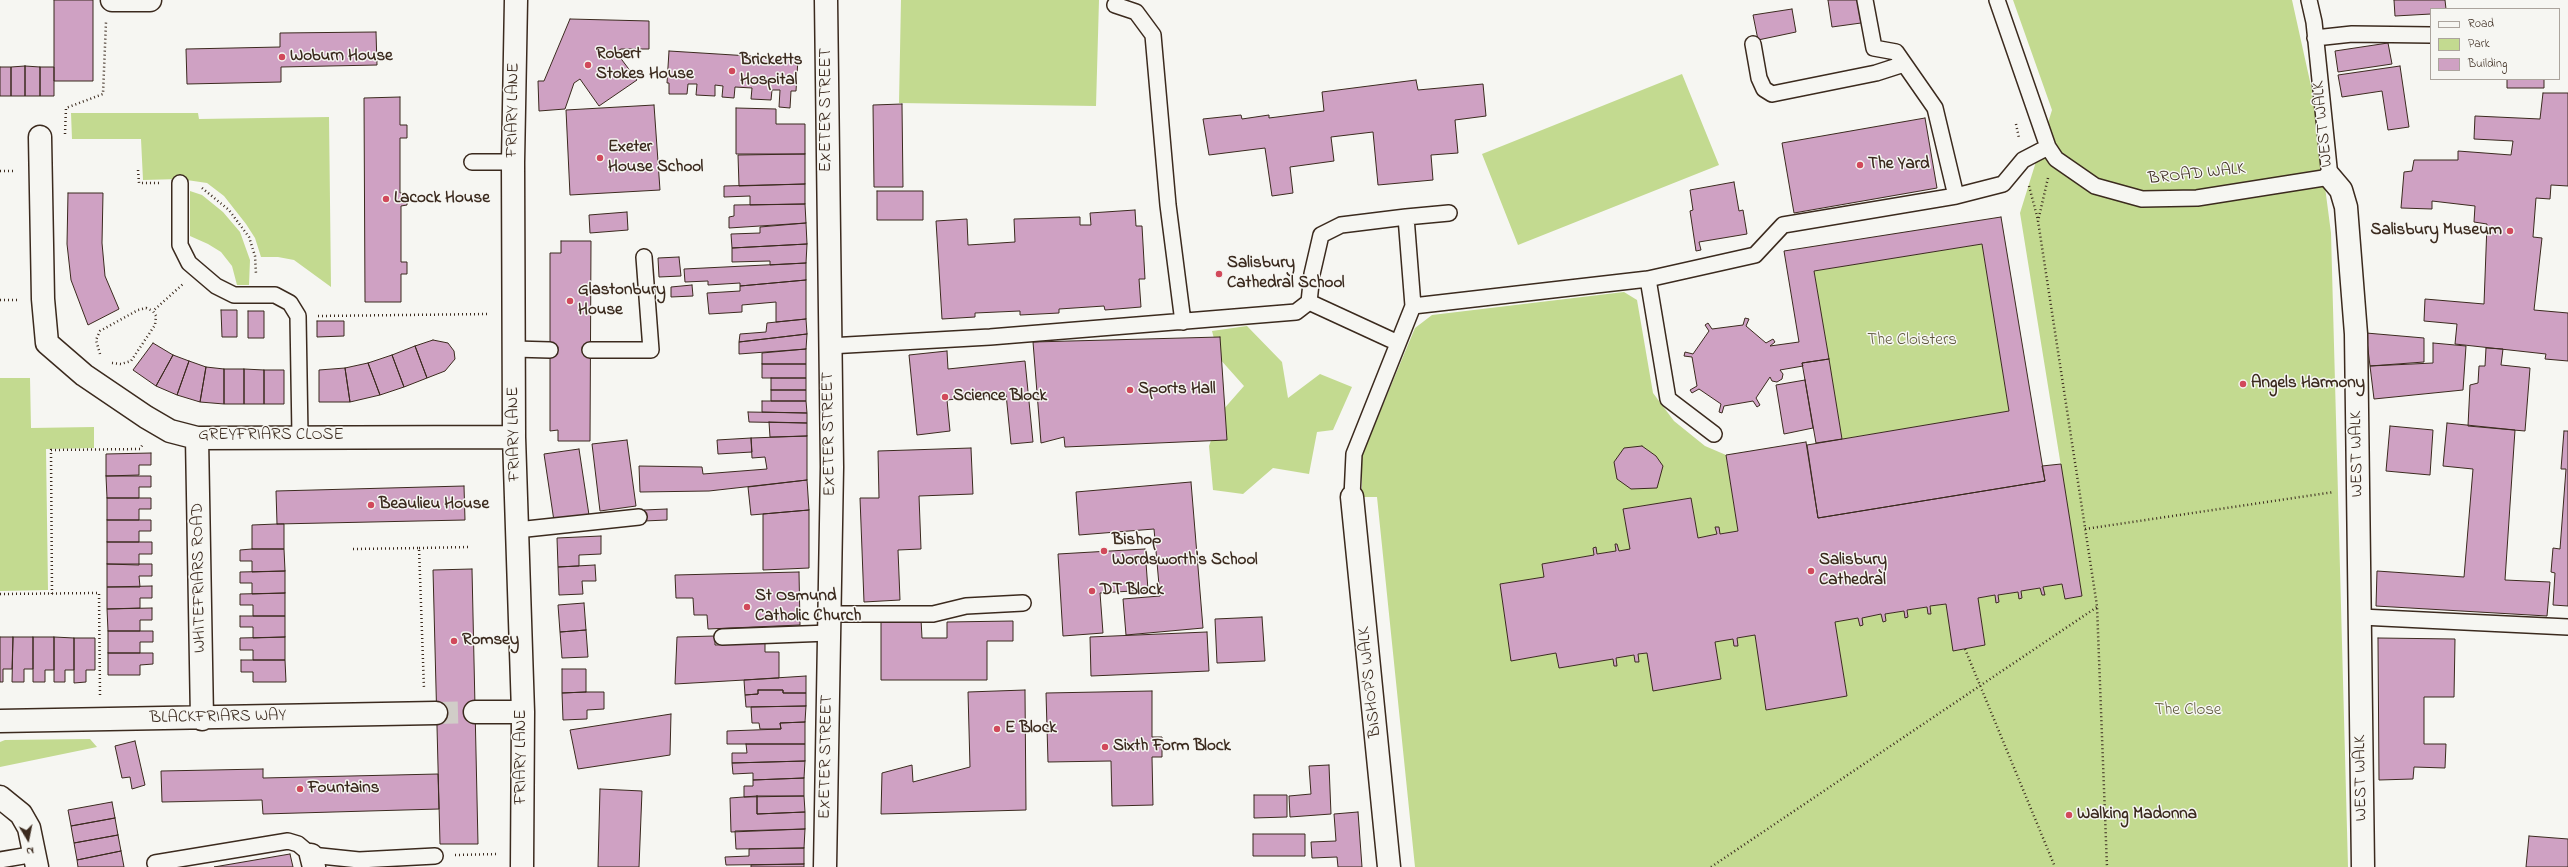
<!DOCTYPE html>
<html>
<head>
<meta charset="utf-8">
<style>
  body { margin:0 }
  #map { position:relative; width:2568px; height:867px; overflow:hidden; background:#f6f6f2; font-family:"Indie Flower",sans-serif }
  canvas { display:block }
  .legend { position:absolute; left:2430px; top:8px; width:130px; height:72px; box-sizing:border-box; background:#f6f6f2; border:1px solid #aba49d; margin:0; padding:5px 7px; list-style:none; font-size:12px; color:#3b2a1e }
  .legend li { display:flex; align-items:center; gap:8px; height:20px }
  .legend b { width:20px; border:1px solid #aba49d }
  .north { position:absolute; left:8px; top:819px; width:40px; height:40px; -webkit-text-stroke:3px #f6f6f2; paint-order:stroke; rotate:170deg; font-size:11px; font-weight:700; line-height:16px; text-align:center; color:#3b2a1e }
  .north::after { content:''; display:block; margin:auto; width:14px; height:18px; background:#3b2a1e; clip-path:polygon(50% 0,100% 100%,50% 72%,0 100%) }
</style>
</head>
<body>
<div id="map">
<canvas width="2568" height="867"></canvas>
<ul class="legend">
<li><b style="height:5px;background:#f6f6f2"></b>Road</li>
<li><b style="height:11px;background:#c3da90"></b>Park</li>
<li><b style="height:11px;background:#cfa1c3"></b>Building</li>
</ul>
<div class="north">N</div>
</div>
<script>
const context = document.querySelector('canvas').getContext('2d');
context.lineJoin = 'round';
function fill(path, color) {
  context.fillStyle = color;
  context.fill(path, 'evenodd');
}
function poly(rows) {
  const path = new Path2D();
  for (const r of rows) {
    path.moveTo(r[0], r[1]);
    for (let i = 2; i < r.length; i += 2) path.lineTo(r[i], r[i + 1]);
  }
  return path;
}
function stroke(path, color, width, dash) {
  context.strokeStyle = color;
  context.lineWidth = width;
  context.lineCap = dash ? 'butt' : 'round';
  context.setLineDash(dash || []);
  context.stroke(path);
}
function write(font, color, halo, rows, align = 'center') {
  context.font = font + ' "Indie Flower",sans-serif';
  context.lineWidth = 3;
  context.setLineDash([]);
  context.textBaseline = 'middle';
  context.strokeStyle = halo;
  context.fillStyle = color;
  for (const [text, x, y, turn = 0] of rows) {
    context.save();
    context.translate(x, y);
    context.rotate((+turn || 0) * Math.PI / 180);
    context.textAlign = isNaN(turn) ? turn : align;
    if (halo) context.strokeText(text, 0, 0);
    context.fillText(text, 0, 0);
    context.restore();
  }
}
fill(poly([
  [901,0,1099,0,1096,106,899,103],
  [2013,0,2292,0,2313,95,2331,233,2348,867,1415,867,1377,497,1362,497,1362,455,1415,328,1432,315,1624,292,1637,300,1653,393,1674,421,1705,446,1726,455,1738,531,1720,534,1718,527,1715,527,1717,534,1698,538,1691,498,1623,509,1630,549,1619,551,1617,544,1615,544,1616,551,1597,554,1596,548,1593,548,1594,555,1542,564,1544,577,1500,584,1512,661,1556,653,1559,668,1613,659,1614,666,1617,665,1616,658,1634,655,1635,662,1638,662,1638,654,1647,653,1654,691,1721,679,1715,642,1733,639,1735,646,1738,646,1737,638,1755,635,1767,710,1847,696,1835,622,1858,618,1860,625,1862,625,1862,618,1881,614,1883,622,1886,621,1885,614,1904,611,1906,618,1908,617,1907,610,1927,607,1928,614,1931,614,1930,606,1946,604,1954,651,1985,645,1978,598,1995,595,1997,603,1999,602,1998,595,2018,592,2020,599,2022,598,2021,591,2040,588,2042,595,2044,595,2043,587,2062,584,2065,599,2082,596,2020,213,2052,110],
  [1682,74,1719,165,1518,245,1482,154],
  [71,113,198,113,199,119,329,117,331,287,294,260,278,257,261,257,255,238,246,224,224,196,207,183,180,179,143,180,141,139,72,139],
  [190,191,202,195,223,212,240,232,250,260,249,285,237,285,232,266,221,252,208,244,190,236],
  [1982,244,2009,411,1842,439,1814,271],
  [1247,326,1282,362,1288,398,1320,374,1352,387,1333,430,1317,432,1309,474,1273,468,1243,494,1213,490,1209,446,1222,411,1244,386,1219,358,1212,331],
  [0,378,30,378,31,428,94,427,94,448,46,449,48,590,0,591],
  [90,739,97,747,0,767,0,742,5,740]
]), '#c3da90');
const building = poly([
  [54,0,93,0,93,81,54,81,54,0],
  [1828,0,1857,0,1861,23,1832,27,1828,0],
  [2394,0,2445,0,2446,9,2431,9,2431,14,2395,16,2394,0],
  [1792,9,1796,32,1758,40,1753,15,1792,9],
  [570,19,649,21,649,49,621,49,616,52,637,80,599,106,580,79,574,83,565,109,539,111,538,81,544,81,570,19],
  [376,32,377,65,281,67,281,82,187,84,186,49,280,47,280,33,376,32],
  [2388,43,2392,64,2338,72,2335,51,2388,43],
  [669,51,798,59,796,91,791,91,790,108,779,107,780,90,772,90,771,100,751,99,752,88,735,87,734,98,722,97,723,86,715,85,715,96,696,95,697,84,688,84,687,94,669,94,669,83,667,83,669,51],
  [25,66,40,67,40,96,25,96,25,66],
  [25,66,25,96,11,96,11,67,25,66],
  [2400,66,2409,127,2388,130,2382,91,2342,97,2338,75,2400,66],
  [0,67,11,67,11,96,0,96,0,67],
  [40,67,54,67,54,96,40,96,40,67],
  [2507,79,2544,79,2544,88,2507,88,2507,79],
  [1416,80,1418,90,1483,84,1486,116,1455,120,1458,153,1431,155,1433,180,1378,185,1373,132,1331,137,1334,161,1290,167,1293,193,1272,196,1265,148,1209,155,1203,119,1241,115,1242,119,1269,115,1269,118,1324,111,1322,92,1416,80],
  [2543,93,2568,93,2568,186,2551,185,2550,199,2536,198,2533,237,2542,238,2534,310,2568,313,2568,361,2545,359,2546,354,2455,344,2457,324,2424,321,2425,299,2484,304,2487,224,2474,222,2475,206,2432,201,2432,209,2401,208,2404,172,2412,171,2414,160,2458,160,2458,151,2511,155,2513,141,2474,139,2475,116,2540,119,2543,93],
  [400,97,400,125,407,125,407,138,400,138,400,193,407,193,407,205,401,206,401,262,407,262,407,274,401,274,401,302,365,302,364,98,400,97],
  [902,104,903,187,874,187,873,105,902,104],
  [654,105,660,190,570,195,566,110,654,105],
  [736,108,776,109,776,124,805,124,805,154,736,154,736,108],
  [1925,118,1937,188,1794,213,1782,143,1925,118],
  [805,154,805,184,739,186,738,155,805,154],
  [1734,182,1739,211,1743,210,1747,234,1699,242,1701,250,1696,251,1690,211,1693,210,1690,190,1734,182],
  [805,184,805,204,750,205,750,196,724,197,724,186,805,184],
  [877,191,923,191,923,220,877,220,877,191],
  [68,193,103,193,102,243,105,276,119,309,88,325,71,280,67,244,68,193],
  [805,204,806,223,729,228,729,217,734,216,734,205,805,204],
  [1135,210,1136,226,1142,226,1145,279,1139,279,1141,307,1105,310,1104,306,1059,309,1059,313,1020,315,1020,311,975,313,975,317,942,319,936,221,967,219,968,245,1015,242,1014,219,1080,217,1080,225,1091,225,1090,213,1135,210],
  [627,212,628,230,590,233,589,215,627,212],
  [2001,217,2045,481,1818,518,1807,445,2009,411,1982,244,1814,271,1829,359,1802,363,1803,366,1780,370,1783,374,1782,379,1777,382,1772,381,1770,377,1756,398,1760,405,1757,407,1753,401,1724,406,1722,413,1719,412,1721,404,1699,389,1692,393,1690,390,1697,386,1692,357,1684,356,1685,352,1693,354,1709,331,1705,325,1708,323,1712,329,1743,325,1745,318,1749,319,1746,326,1766,343,1773,339,1775,342,1770,346,1799,342,1784,251,2001,217],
  [806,223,807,244,732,248,731,234,760,233,760,227,806,223],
  [561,241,591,241,590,441,558,441,558,430,550,431,550,253,561,253,561,241],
  [807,244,806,263,770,265,770,261,732,262,732,248,807,244],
  [679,257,681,276,659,277,658,258,679,257],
  [806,263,806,280,740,286,740,283,708,285,708,281,685,282,684,269,806,263],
  [806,280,806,319,776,322,776,302,742,305,742,312,709,314,707,293,740,291,740,286,806,280],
  [692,285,693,296,671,297,671,287,692,285],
  [221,310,237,310,237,337,222,337,221,310],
  [248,311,264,311,264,338,248,338,248,311],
  [806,319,807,334,739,342,740,334,766,332,767,323,806,319],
  [317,321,344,321,344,336,317,337,317,321],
  [2366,333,2424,338,2424,362,2370,366,2366,333],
  [807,334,806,349,739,354,739,342,807,334],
  [1220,337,1227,440,1065,447,1064,437,1041,443,1033,342,1220,337],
  [433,340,448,343,454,351,455,359,445,371,427,378,415,346,433,340],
  [153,343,173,355,156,386,133,370,153,343],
  [2433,343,2466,346,2463,390,2374,399,2370,366,2433,363,2433,343],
  [415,346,427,378,404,387,392,355,415,346],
  [2486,348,2503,349,2501,365,2530,368,2525,431,2468,426,2470,385,2478,383,2479,366,2485,366,2486,348],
  [806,349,806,364,762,364,762,353,806,349],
  [947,351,948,369,1025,361,1033,442,1011,444,1006,394,947,400,950,431,917,435,909,355,947,351],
  [173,355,189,361,177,395,156,386,173,355],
  [392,355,404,387,380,395,368,363,392,355],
  [1829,359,1842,439,1816,443,1802,363,1829,359],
  [189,361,206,367,200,402,177,395,189,361],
  [368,363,380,395,350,402,345,368,368,363],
  [762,364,806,364,806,378,762,378,762,364],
  [206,367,224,369,224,404,200,402,206,367],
  [345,368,350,402,319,402,319,370,345,368],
  [224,369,244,369,244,404,224,404,224,369],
  [244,369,264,370,264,404,244,404,244,369],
  [264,370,284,370,284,404,264,404,264,370],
  [771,378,806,378,806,390,771,390,771,378],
  [1805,380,1813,428,1784,434,1776,385,1805,380],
  [771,390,806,390,806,401,771,401,771,390],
  [762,401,806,401,807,413,762,412,762,401],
  [748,412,807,413,807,423,749,422,748,412],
  [769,422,807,423,807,436,770,437,769,422],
  [2447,423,2515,430,2505,580,2550,582,2547,616,2376,606,2377,571,2464,577,2473,469,2443,466,2447,423],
  [2390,426,2433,430,2430,475,2386,471,2390,426],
  [2564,431,2568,431,2568,606,2553,605,2555,573,2551,572,2553,548,2560,549,2566,469,2561,469,2564,431],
  [807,436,807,480,709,491,640,492,639,466,702,467,703,474,767,469,765,457,752,458,751,438,807,436],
  [751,438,752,452,718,454,717,440,751,438],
  [627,440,636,506,600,511,592,444,627,440],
  [1806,442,1818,518,2045,481,2042,466,2061,464,2082,596,2065,599,2062,584,2043,587,2045,595,2042,595,2040,588,2021,591,2022,598,2019,599,2018,592,1998,595,1999,602,1996,603,1995,595,1978,598,1985,645,1953,651,1946,604,1930,606,1931,614,1928,614,1927,607,1907,610,1908,617,1905,618,1904,611,1885,614,1886,621,1883,622,1881,614,1862,618,1863,625,1860,626,1858,618,1835,622,1847,696,1766,710,1755,635,1737,638,1738,646,1734,646,1733,639,1715,642,1721,679,1653,691,1647,653,1638,654,1639,662,1635,662,1634,655,1616,658,1617,666,1614,666,1613,659,1559,668,1556,653,1511,661,1500,584,1544,577,1542,564,1594,555,1593,548,1596,547,1597,554,1616,551,1615,544,1617,544,1619,551,1630,549,1623,509,1691,498,1698,538,1717,534,1715,527,1719,527,1720,534,1738,531,1726,455,1806,442],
  [1642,446,1656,456,1663,466,1657,488,1631,489,1617,479,1614,462,1624,448,1642,446],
  [971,448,973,494,919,496,921,549,898,550,900,600,864,602,860,498,879,498,878,451,971,448],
  [579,449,589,515,554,521,544,454,579,449],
  [151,453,151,465,139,465,139,475,106,476,106,454,151,453],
  [106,476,151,476,151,487,139,487,139,498,107,498,106,476],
  [807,480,809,510,751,515,748,487,807,480],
  [1191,482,1203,628,1126,635,1123,599,1160,596,1154,529,1079,535,1076,492,1191,482],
  [464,486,465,520,277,524,276,491,464,486],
  [107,498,151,498,151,509,139,509,139,520,107,520,107,498],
  [667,509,667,520,644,521,644,510,667,509],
  [809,510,809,568,763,570,763,514,809,510],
  [107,520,151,520,151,531,139,531,139,542,107,542,107,520],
  [277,524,284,524,284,549,252,549,252,525,277,524],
  [601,536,601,554,579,555,579,566,558,567,557,538,601,536],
  [107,542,152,542,152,554,139,554,139,565,107,564,107,542],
  [252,549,284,549,285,571,252,572,252,561,240,561,240,550,252,549],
  [1145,549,1148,590,1100,593,1103,633,1063,636,1058,554,1145,549],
  [107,564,152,564,152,576,139,576,140,587,107,587,107,564],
  [595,565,596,581,582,581,583,594,559,595,558,567,595,565],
  [472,569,478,844,440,844,433,570,472,569],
  [285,571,285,593,252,594,252,583,240,583,240,572,285,571],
  [799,572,800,625,708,629,707,615,694,615,693,598,676,598,675,575,799,572],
  [152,586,152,598,140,598,140,608,107,609,107,587,152,586],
  [285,593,285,616,253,616,253,605,240,605,240,594,285,593],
  [584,603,586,630,560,632,558,605,584,603],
  [152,608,152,620,140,620,140,631,108,631,107,609,152,608],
  [240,616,285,616,285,637,253,638,253,627,240,627,240,616],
  [1262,617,1265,661,1217,663,1215,619,1262,617],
  [881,619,921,619,922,638,947,638,947,622,1013,621,1013,641,987,641,987,680,881,680,881,619],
  [586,630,588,657,562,658,560,632,586,630],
  [108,631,153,631,153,642,140,642,140,653,108,653,108,631],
  [1207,632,1209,671,1091,676,1090,637,1207,632],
  [715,636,715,645,765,643,765,652,779,652,779,678,675,684,677,637,715,636],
  [0,637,13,637,12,669,3,669,3,682,0,682,0,637],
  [13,637,33,637,33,669,24,669,24,682,12,682,13,637],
  [33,637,54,637,54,670,45,670,45,682,33,682,33,637],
  [54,637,74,638,74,670,65,670,65,682,54,682,54,637],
  [285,637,285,660,253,660,253,650,240,650,240,638,285,637],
  [74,638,95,638,95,670,86,670,86,682,74,683,74,638],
  [2378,638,2455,639,2454,697,2424,697,2424,744,2446,744,2445,768,2414,767,2413,779,2379,780,2378,638],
  [108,653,153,653,153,664,140,665,140,675,108,675,108,653],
  [241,660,285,660,286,682,253,682,253,672,241,672,241,660],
  [562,669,586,669,586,692,562,693,562,669],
  [806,676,806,693,783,693,783,690,758,690,758,694,745,695,744,680,806,676],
  [758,690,783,690,783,693,806,693,806,706,746,707,745,695,758,694,758,690],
  [1025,690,1026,810,881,814,882,773,912,765,913,782,970,767,968,692,1025,690],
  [1152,691,1152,737,1162,737,1162,757,1152,757,1153,805,1112,806,1111,761,1048,762,1046,693,1152,691],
  [586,692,604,692,604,709,587,710,587,719,563,720,562,693,586,692],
  [806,706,805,722,780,723,781,729,760,729,759,723,752,723,751,707,806,706],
  [671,714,670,755,578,769,570,730,671,714],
  [805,722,805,744,727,744,727,731,781,729,780,723,805,722],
  [135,741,145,785,132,789,130,777,122,778,115,746,135,741],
  [746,744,805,744,805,761,732,763,732,753,747,753,746,744],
  [805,761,804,778,753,780,753,773,733,774,732,763,805,761],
  [1329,765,1331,814,1290,817,1289,796,1311,794,1309,766,1329,765],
  [263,769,263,778,438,774,439,809,263,814,262,800,162,802,161,771,263,769],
  [804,778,804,796,744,797,744,786,753,786,753,780,804,778],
  [600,789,642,791,639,867,598,867,600,789],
  [1254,795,1287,795,1287,817,1254,818,1254,795],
  [757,796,757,814,805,812,805,829,731,832,730,798,757,796],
  [757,796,804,796,805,812,757,814,757,796],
  [112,802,115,818,71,826,68,810,112,802],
  [1358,812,1362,867,1338,867,1337,857,1312,858,1311,842,1336,841,1334,814,1358,812],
  [115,818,118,835,74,843,71,826,115,818],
  [805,829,804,848,736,849,735,831,805,829],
  [1253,834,1305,834,1305,856,1253,856,1253,834],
  [118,835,121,851,77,860,74,843,118,835],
  [2529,836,2568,839,2568,867,2526,867,2529,836],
  [804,848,804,864,726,865,725,857,749,856,749,849,804,848],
  [121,851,124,867,78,867,77,860,121,851],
  [290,854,293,867,214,867,290,854],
  [804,864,804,867,751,867,751,865,804,864]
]);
fill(building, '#cfa1c3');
stroke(building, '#3b2a1e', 1);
stroke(poly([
  [436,713,475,712]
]), '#d1cdc8', 22, [22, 11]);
const service = poly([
  [1865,0,1874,48,1896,52,1935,108,1956,196],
  [1997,0,2048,147,2056,159,2095,186,2142,199,2197,198,2330,177,2314,22,2309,0],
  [1115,5,1136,12,1153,35,1168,205,1183,322],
  [2315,38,2352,34,2431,35],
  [1753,44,1759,78,1764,89,1772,94,1876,73,1904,64],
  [472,162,513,162],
  [180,183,180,245,189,263,216,286,234,295,275,295,290,303,298,316,300,436],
  [1406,217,1449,213],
  [1648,279,1668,399,1714,434],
  [1398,343,1309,302,1312,274,1321,235,1341,225,1406,217,1413,306],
  [829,346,990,337,1296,312,1309,302],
  [514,349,550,350],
  [590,350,651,350,644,257],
  [1352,497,1354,454,1413,306,1648,279,1755,255,1783,225,1956,196,2003,184,2023,160,2048,147],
  [517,530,639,517],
  [829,614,933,614,966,606,1023,603],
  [2361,617,2568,627],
  [722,637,829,633],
  [0,860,35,854],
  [155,863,288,841,298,844,311,855,359,860,435,856]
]);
const minor = poly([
  [112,0,150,0],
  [516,0,513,162,514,437,523,712,522,867],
  [40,137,43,299,47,343,84,375,146,417,170,431,197,438,514,437],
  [2330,177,2341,190,2346,207,2356,334,2363,867],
  [197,438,202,719],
  [1352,497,1389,867],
  [475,712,523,712],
  [0,721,436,713],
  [0,797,21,814,29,828,37,867],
  [311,855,314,867]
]);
const tertiary = poly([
  [825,867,832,467,826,0]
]);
stroke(service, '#3b2a1e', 18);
stroke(minor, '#3b2a1e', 25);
stroke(tertiary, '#3b2a1e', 25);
stroke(poly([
  [2016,124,2019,138],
  [65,134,66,108,103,94,106,22],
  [138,170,139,183,159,183],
  [0,171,15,171],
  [2048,178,2038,221,2097,606,2107,867],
  [2029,186,2038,220],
  [202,188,229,210,249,237,255,256,256,274],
  [0,300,18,300],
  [318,316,489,314],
  [100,354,96,340,100,331,138,310,146,308,153,311],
  [112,363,121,364,131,361,155,325,156,316,153,311,183,284],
  [2085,529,2334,492],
  [419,548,470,547],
  [353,549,419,548,424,689],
  [0,594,99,593,100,695],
  [52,594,51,450,140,449,143,444],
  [1965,649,2055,867],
  [455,855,498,854],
  [1711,867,2097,607]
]), '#3b2a1e', 2.5, [1, 3]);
stroke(service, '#f6f6f2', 15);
stroke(minor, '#f6f6f2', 22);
stroke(tertiary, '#f6f6f2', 22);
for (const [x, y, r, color] of [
  [282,57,4,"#d1495b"],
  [588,65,4,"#d1495b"],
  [732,71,4,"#d1495b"],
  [600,158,4,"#d1495b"],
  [1860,165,4,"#d1495b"],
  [386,199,4,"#d1495b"],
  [2510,231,4,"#d1495b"],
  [1219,274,4,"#d1495b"],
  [570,301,4,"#d1495b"],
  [2243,384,4,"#d1495b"],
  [1130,390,4,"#d1495b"],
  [945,397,4,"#d1495b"],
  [371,505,4,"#d1495b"],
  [1104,551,4,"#d1495b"],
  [1811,571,4,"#d1495b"],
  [1092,591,4,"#d1495b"],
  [747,607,4,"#d1495b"],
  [454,641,4,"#d1495b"],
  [997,729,4,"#d1495b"],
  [1105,747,4,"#d1495b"],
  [300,789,4,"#d1495b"],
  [2069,815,4,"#d1495b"]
]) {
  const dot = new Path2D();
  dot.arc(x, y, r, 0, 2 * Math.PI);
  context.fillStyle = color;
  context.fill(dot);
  stroke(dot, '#f6f6f2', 1.5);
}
write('bold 17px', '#3b2a1e', '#f6f6f2', [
  ["Robert",596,55],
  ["Stokes House",596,75],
  ["Woburn House",290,57],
  ["Bricketts",740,61],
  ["Hospital",740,81],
  ["Exeter",608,148],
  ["House School",608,168],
  ["The Yard",1868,165],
  ["Lacock House",394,199],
  ["Salisbury Museum",2502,231,"right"],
  ["Salisbury",1227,264],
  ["Cathedral School",1227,284],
  ["Glastonbury",578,291],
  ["House",578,311],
  ["Angels Harmony",2251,384],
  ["Sports Hall",1138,390],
  ["Science Block",953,397],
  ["Beaulieu House",379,505],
  ["Bishop",1112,541],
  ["Wordsworth's School",1112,561],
  ["Salisbury",1819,561],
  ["Cathedral",1819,581],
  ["DT Block",1100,591],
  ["St Osmund",755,597],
  ["Catholic Church",755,617],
  ["Romsey",462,641],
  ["E Block",1005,729],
  ["Sixth Form Block",1113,747],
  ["Fountains",308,789],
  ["Walking Madonna",2077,815]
], 'left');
write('17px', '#3b2a1e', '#f6f6f2', [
  ["FRIARY LANE",514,110,-89],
  ["EXETER STREET",827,110,-90],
  ["WEST WALK",2324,124,-96],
  ["BROAD WALK",2197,175,-6],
  ["FRIARY LANE",515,434,-91],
  ["EXETER STREET",830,434,-91],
  ["GREYFRIARS CLOSE",271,436],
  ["WEST WALK",2358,454,-91],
  ["WHITEFRIARS ROAD",200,578,-91],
  ["BISHOP'S WALK",1371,682,-96],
  ["BLACKFRIARS WAY",218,718,-1],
  ["FRIARY LANE",522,757,-90],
  ["EXETER STREET",827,757,-89],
  ["WEST WALK",2362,778,-91]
]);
write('17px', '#5d563a', '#f6f6f2', [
  ["The Cloisters",1912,341],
  ["The Close",2188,711]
]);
</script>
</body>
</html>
